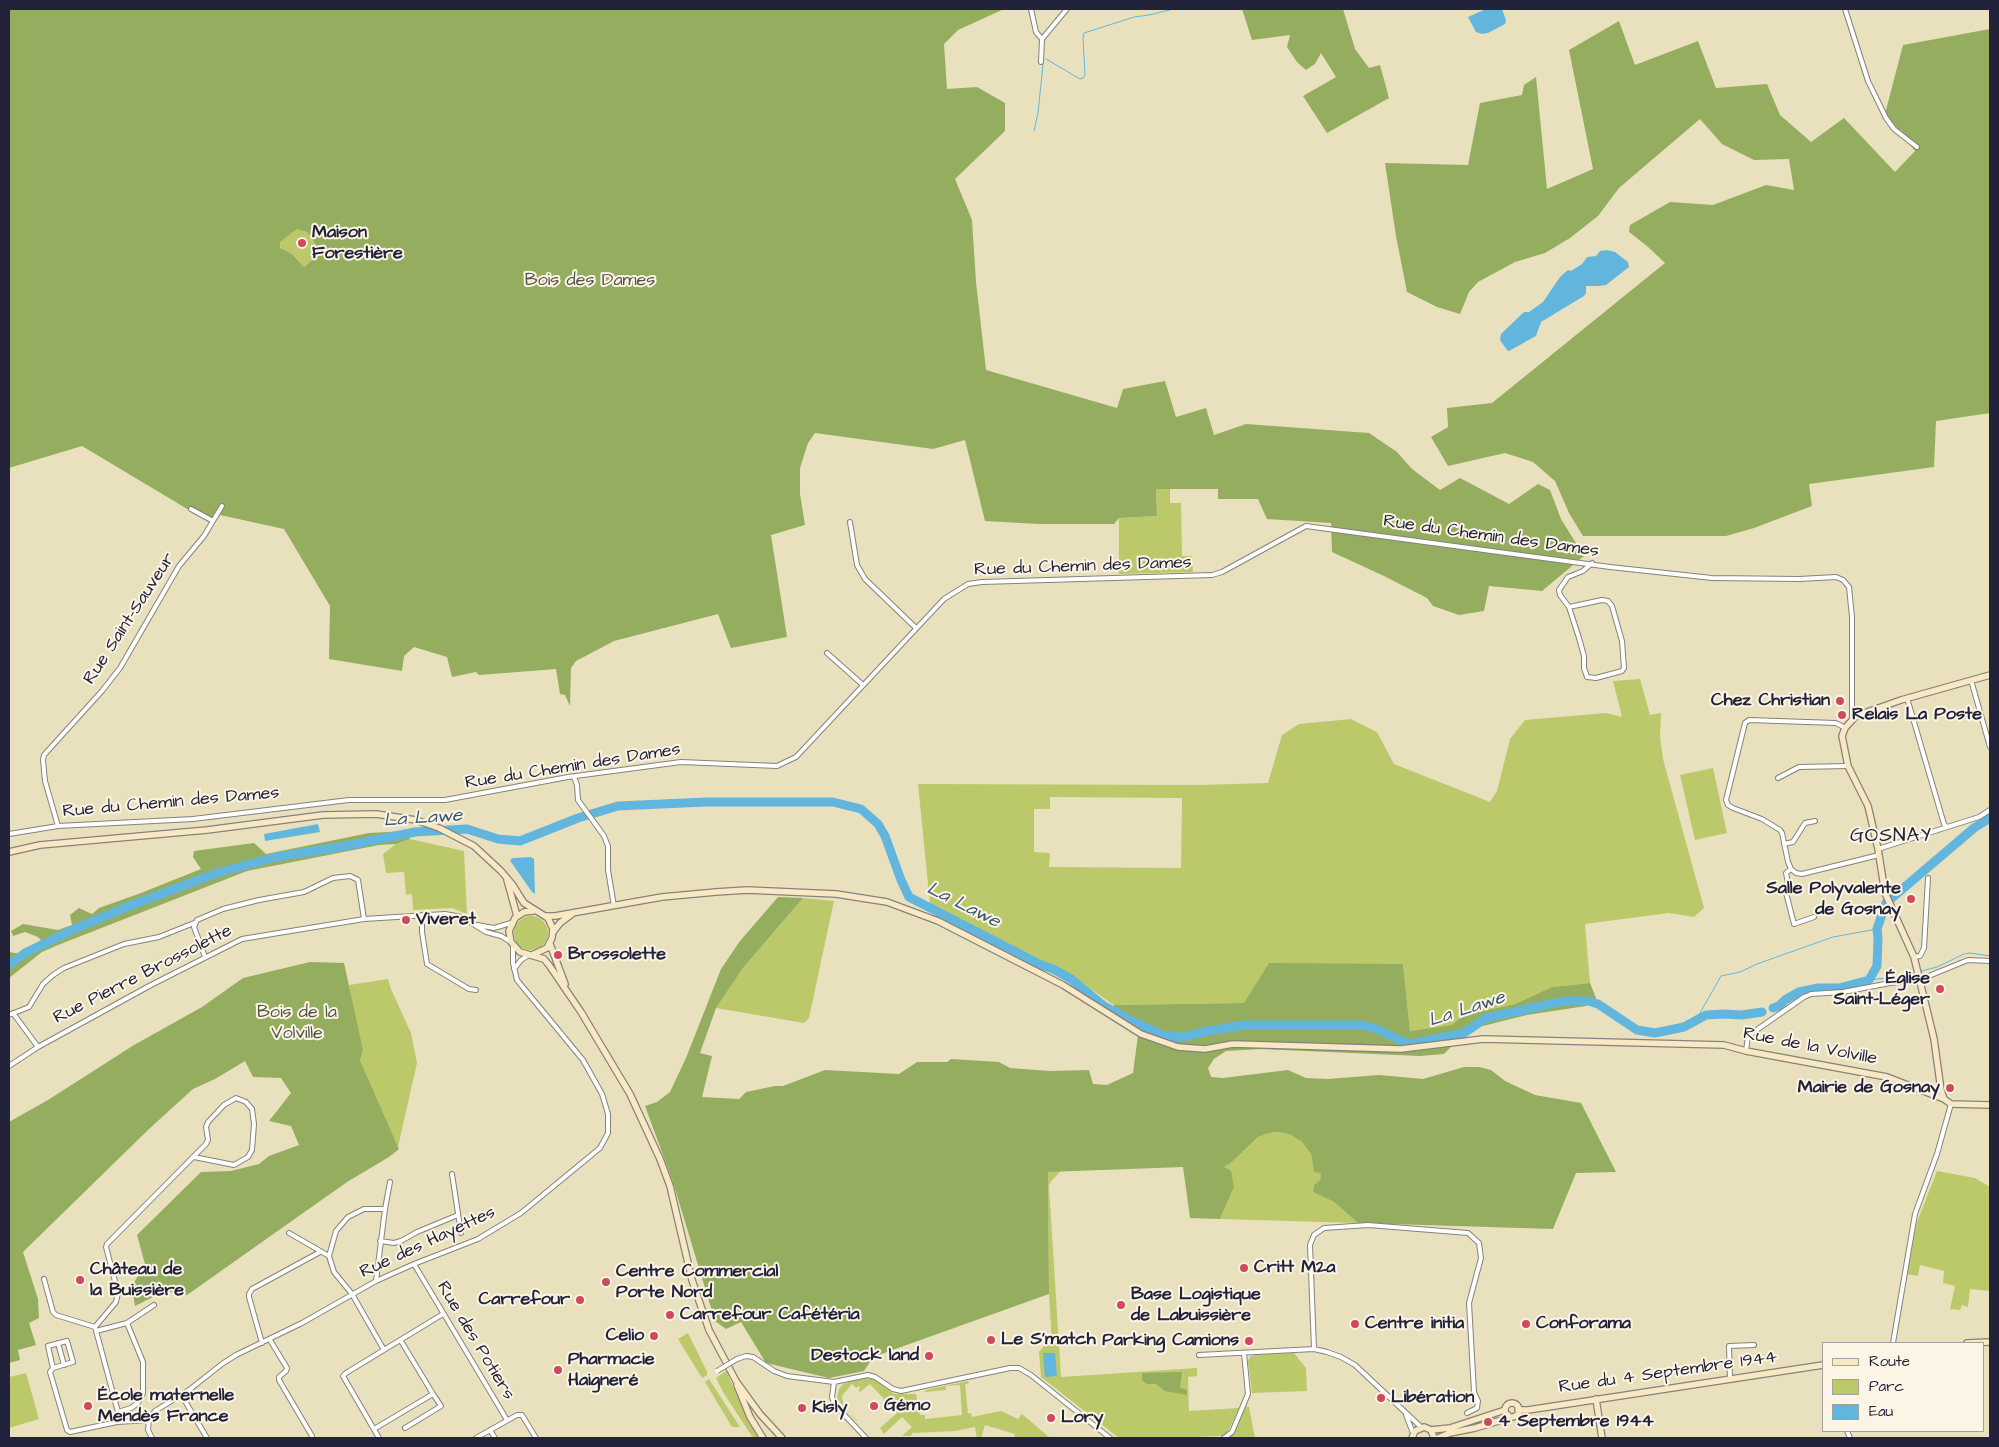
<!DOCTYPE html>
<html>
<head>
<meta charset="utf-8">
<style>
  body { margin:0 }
  #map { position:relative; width:1999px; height:1447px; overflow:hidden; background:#e9e1bd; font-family:"Architects Daughter",sans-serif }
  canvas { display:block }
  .frame { position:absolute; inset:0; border:10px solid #22223b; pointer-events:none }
  .legend { position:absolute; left:1822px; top:1342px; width:162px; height:90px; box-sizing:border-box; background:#fcf5e5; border:1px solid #a5a1a1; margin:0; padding:6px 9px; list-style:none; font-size:15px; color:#22223b }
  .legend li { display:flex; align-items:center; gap:10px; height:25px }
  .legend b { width:25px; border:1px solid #a5a1a1 }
</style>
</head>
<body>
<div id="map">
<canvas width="1999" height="1447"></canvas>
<div class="frame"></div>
<ul class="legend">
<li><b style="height:6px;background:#f8e8c3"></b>Route</li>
<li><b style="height:14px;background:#bbc96b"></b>Parc</li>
<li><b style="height:14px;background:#62b6de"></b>Eau</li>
</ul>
</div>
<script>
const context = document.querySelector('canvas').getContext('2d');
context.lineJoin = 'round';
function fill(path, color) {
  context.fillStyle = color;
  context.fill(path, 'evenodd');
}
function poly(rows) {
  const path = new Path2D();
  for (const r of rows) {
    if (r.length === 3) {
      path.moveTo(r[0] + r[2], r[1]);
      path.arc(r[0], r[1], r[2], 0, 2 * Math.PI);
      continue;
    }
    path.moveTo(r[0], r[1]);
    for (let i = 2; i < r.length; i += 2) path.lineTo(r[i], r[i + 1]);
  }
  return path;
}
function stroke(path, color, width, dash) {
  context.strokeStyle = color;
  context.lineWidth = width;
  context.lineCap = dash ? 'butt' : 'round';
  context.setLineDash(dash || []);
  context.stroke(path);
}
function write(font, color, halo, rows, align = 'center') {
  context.font = font + ' "Architects Daughter",sans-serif';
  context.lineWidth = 4;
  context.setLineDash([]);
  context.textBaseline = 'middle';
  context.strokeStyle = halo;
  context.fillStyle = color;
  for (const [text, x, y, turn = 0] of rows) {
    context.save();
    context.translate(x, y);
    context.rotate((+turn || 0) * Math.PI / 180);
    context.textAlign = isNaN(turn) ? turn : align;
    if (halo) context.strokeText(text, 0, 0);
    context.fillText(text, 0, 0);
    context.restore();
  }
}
fill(poly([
  [297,229,307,232,315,243,319,254,304,267,292,254,281,249,279,242],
  [1170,488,1170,503,1181,503,1182,556,1192,556,1193,572,1119,574,1119,518,1157,516,1156,489],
  [1640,679,1650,715,1645,716,1661,713,1660,737,1663,759,1704,908,1694,917,1669,913,1585,924,1590,983,1552,987,1515,1004,1465,1015,1451,1025,1410,1031,1403,964,1244,1003,1114,1005,1075,978,930,904,918,784,1199,785,1268,783,1282,735,1299,724,1351,719,1377,732,1394,764,1490,802,1497,791,1510,739,1525,720,1606,713,1622,717,1613,681],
  [1050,797,1182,798,1181,868,1049,867,1050,853,1034,852,1034,809,1050,809],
  [1713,768,1727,833,1695,840,1680,775],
  [410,839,464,851,467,914,452,908,413,910,412,894,406,895,404,872,386,873,383,854,396,844],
  [803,898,834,901,809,1018,804,1023,716,1008,743,968],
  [531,933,17],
  [388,979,391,989,411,1033,417,1063,398,1147,360,1060,363,1050,357,1030,349,985],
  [1279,1132,1291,1135,1302,1142,1311,1154,1314,1171,1321,1173,1320,1180,1314,1185,1313,1192,1334,1202,1358,1223,1220,1219,1234,1187,1223,1167,1233,1161,1258,1137,1269,1133],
  [1061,1171,1051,1181,1049,1186,1061,1377,1197,1368,1197,1376,1188,1377,1189,1411,1239,1408,1227,1433,1222,1436,1171,1438,1119,1438,1041,1377,1039,1352,1044,1346,1052,1344,1049,1294,1048,1172],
  [1937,1171,1975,1178,1990,1187,1990,1291,1970,1289,1968,1307,1962,1305,1960,1310,1950,1309,1955,1286,1943,1283,1944,1271,1920,1265,1918,1276,1907,1274,1917,1222],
  [688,1333,707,1372,707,1375,702,1378,678,1339],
  [1294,1353,1306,1368,1307,1391,1252,1393,1248,1361,1250,1357,1254,1355],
  [726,1371,751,1425,762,1438,753,1438,723,1392,716,1378],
  [26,1373,39,1419,9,1428,9,1377],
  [863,1378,875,1379,894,1394,916,1394,920,1415,925,1415,925,1419,962,1415,960,1385,946,1386,946,1390,925,1392,925,1390,968,1381,969,1383,965,1384,968,1413,971,1413,972,1417,1001,1411,1018,1419,1022,1414,1050,1438,1014,1438,1015,1434,985,1425,981,1438,977,1438,975,1427,955,1431,912,1433,911,1436,902,1436,912,1427,902,1417,884,1434,880,1428,897,1413,870,1384,860,1392,858,1390,860,1388,859,1386,856,1388,852,1384,842,1396,844,1407,856,1420,859,1419,856,1421,837,1399,839,1389,843,1384],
  [709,1379,740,1427,732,1427,705,1382],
  [1245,1406,1249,1407,1255,1438,1229,1438,1234,1433]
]), '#bbc96b');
fill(poly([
  [9,9,1004,9,958,30,944,44,947,89,977,87,1005,103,1005,131,955,179,972,220,976,282,986,370,1117,408,1123,389,1165,381,1176,417,1206,408,1214,435,1246,424,1369,433,1397,452,1412,469,1440,490,1460,478,1509,504,1538,484,1550,490,1561,519,1584,556,1542,591,1489,586,1484,611,1459,615,1433,606,1427,598,1384,576,1332,552,1331,523,1267,519,1258,499,1218,499,1218,489,1156,489,1157,516,1119,518,1114,524,1039,524,985,521,965,440,933,449,815,433,808,443,800,468,800,494,805,525,771,535,787,637,731,648,718,614,614,641,576,661,571,668,570,706,565,695,560,694,556,669,479,675,476,672,452,677,447,657,414,647,404,656,402,671,329,659,330,606,284,529,220,515,209,522,82,446,9,468],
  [297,229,307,232,315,243,319,254,304,267,292,254,280,248,280,242],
  [1242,9,1343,9,1355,49,1369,68,1380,65,1389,98,1327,133,1303,96,1336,77,1321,53,1315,64,1306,70,1297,62,1287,47,1290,35,1252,40],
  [1619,21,1635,65,1698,41,1716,88,1767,84,1780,115,1811,142,1844,118,1895,172,1915,151,1885,114,1903,45,1990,29,1990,413,1936,421,1934,467,1809,484,1812,506,1754,528,1726,536,1583,536,1569,513,1555,481,1533,462,1505,453,1448,466,1431,437,1448,427,1447,408,1492,403,1665,263,1647,246,1629,232,1630,225,1670,202,1713,205,1766,185,1794,190,1789,159,1754,160,1722,144,1700,119,1619,188,1598,216,1570,238,1545,253,1515,262,1478,282,1469,292,1460,314,1437,307,1407,292,1396,236,1385,163,1468,165,1480,103,1522,95,1524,85,1536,77,1547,189,1593,169,1569,50],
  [408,831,410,839,396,844,379,845,247,871,58,945,42,952,9,978,9,952,20,954,36,946,41,940,38,937,25,932,13,936,11,931,23,924,58,930,72,925,70,915,79,908,92,914,99,908,141,893,201,869,193,857,194,851,254,843,266,854,369,833],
  [778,897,803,898,743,968,716,1008,700,1053,712,1056,702,1097,739,1099,746,1092,775,1086,783,1086,825,1070,899,1074,917,1062,947,1062,951,1059,999,1062,1010,1068,1050,1071,1089,1070,1093,1084,1107,1085,1133,1073,1138,1035,1113,1016,1114,1005,1244,1003,1269,963,1403,964,1410,1031,1451,1025,1465,1015,1515,1004,1552,987,1590,983,1596,998,1586,1006,1527,1015,1479,1027,1465,1036,1471,1044,1452,1046,1444,1054,1420,1056,1261,1049,1226,1051,1214,1059,1208,1068,1211,1077,1223,1078,1288,1070,1306,1078,1328,1079,1379,1075,1423,1079,1464,1067,1479,1067,1491,1070,1505,1081,1535,1095,1581,1103,1616,1172,1576,1173,1553,1229,1358,1223,1334,1202,1313,1192,1314,1185,1320,1180,1321,1173,1314,1172,1311,1154,1302,1142,1291,1135,1279,1132,1269,1133,1258,1137,1233,1161,1224,1167,1231,1171,1234,1187,1220,1219,1190,1218,1183,1167,1048,1172,1049,1294,873,1357,864,1371,829,1378,766,1363,741,1322,726,1329,715,1321,673,1182,645,1106,657,1102,670,1092,686,1058,721,969,740,941],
  [310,962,344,963,363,1050,360,1060,399,1149,389,1157,347,1182,187,1295,165,1291,135,1306,132,1286,145,1264,137,1235,201,1172,231,1171,259,1164,269,1156,299,1145,291,1126,269,1121,291,1093,281,1078,253,1077,245,1061,215,1079,193,1089,149,1129,23,1252,38,1299,39,1318,29,1323,36,1345,18,1350,20,1360,9,1363,9,1122,48,1100,134,1045,202,1007,243,978],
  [1182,1372,1180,1388,1187,1390,1187,1395,1165,1391,1156,1384,1147,1384,1142,1380,1142,1373]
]), '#94ad5f');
fill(poly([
  [1486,9,1502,9,1506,20,1505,24,1488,33,1482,34,1476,32,1468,17],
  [1607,250,1615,252,1628,262,1629,267,1606,285,1599,286,1586,286,1586,293,1584,296,1541,322,1536,336,1509,351,1507,350,1500,340,1501,334,1524,312,1529,312,1543,302,1560,277,1568,270,1571,271,1582,264,1587,257,1596,256,1600,251],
  [318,824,320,832,265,841,264,834],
  [513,858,531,857,534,859,535,894,532,892,511,862,510,860],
  [1043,1353,1055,1353,1057,1376,1045,1377]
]), '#62b6de');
stroke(poly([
  [1046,59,1080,79,1083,78,1085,75,1083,38,1084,33,1134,17,1149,15,1174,9],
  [1034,131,1038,113,1043,65],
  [1921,971,1937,967,1964,954,1970,953,1990,956],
  [1869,980,1904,976,1915,973],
  [1696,1020,1721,976,1740,972,1757,964,1833,937,1877,929]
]), '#62b6de', 1);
stroke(poly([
  [9,965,25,953,72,930,129,906,217,873,276,857,339,847,415,832,467,829,498,839,520,841,578,818,618,806,706,802,833,802,861,809,878,824,885,836,901,880,909,897,1041,965,1053,969,1071,979,1104,1006,1128,1019,1165,1036,1183,1037,1207,1031,1245,1025,1361,1025,1377,1029,1399,1040,1412,1044,1464,1033,1486,1018,1564,1001,1588,1001,1598,1004,1637,1030,1655,1033,1684,1027,1706,1015,1723,1014,1742,1015,1762,1012],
  [1773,1008,1779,1006,1785,1000,1799,992,1818,988,1839,988,1869,980,1877,966,1878,938,1877,929,1886,903,1974,828,1990,818]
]), '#62b6de', 9);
const street = poly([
  [1031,9,1036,32,1042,39],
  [1845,9,1868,81,1886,118,1894,129,1917,147],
  [1042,39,1067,9],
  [1041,62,1042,39],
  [191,509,213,521],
  [850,522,857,565,865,579,916,628],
  [1569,607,1602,600,1608,601,1612,606,1622,641,1624,668,1622,671,1596,678,1587,677,1584,668,1584,656,1579,638,1569,607,1560,595,1559,590,1568,577,1583,571,1592,563],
  [827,653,863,685],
  [1971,680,1990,747],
  [1907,698,1944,824,1947,827],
  [1845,728,1836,723,1749,720,1745,723,1726,800,1728,805,1733,808,1762,819,1780,830,1782,833,1788,862,1791,869,1796,873,1802,874,1879,855],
  [574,777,577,785,578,800,604,836,608,846,608,870,614,906],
  [1778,778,1799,767,1848,766],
  [58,826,45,781,43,760,44,755,102,691,120,668,179,566,204,536,222,506],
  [9,834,58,826,193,819,349,800,445,800,568,777,681,762,777,766,796,757,944,599,968,584,982,582,1212,575,1222,572,1306,526,1610,567,1712,578,1799,579,1836,577,1843,580,1849,587,1852,617,1852,720],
  [1784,844,1793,842,1805,823,1815,821],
  [1878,849,1979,817,1990,810],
  [1791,869,1786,873,1789,888,1785,889,1794,924,1814,917],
  [422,915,422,932,427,964,469,989,476,990],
  [477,925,494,928,511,923],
  [205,957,194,927,197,920,223,909,259,900,304,892,333,878,350,876,358,880,364,919],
  [1914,957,1920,956,1924,948,1928,878],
  [514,969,521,960,529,955],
  [13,1013,38,1047],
  [9,1015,29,1007,43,984,53,975,64,968,124,944,159,937,194,923],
  [1746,1051,1748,1036,1804,997,1811,994,1843,992,1890,983,1919,980,1968,960,1990,961],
  [9,1066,38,1047,151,985,242,939,364,919,445,914,462,917,486,932,501,936,511,942],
  [452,1174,461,1233],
  [289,1233,329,1256],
  [380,1241,394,1243,401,1241,417,1232,458,1215],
  [414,1264,507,1420],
  [44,1279,53,1312,56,1315,95,1327],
  [376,1281,385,1209,390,1182],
  [96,1331,127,1323,154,1305],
  [270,1340,287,1368,286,1371,279,1377,279,1380,312,1436],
  [401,1341,433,1394],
  [58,1343,64,1365],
  [262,1343,249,1297,249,1294,252,1289,320,1252],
  [1893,1343,1915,1214,1937,1154,1951,1104],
  [1314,1349,1310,1245,1314,1235,1324,1228,1368,1225,1468,1233,1479,1243,1481,1258,1469,1303,1474,1392,1478,1401,1477,1408,1467,1413],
  [384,1350,352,1294,334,1272,329,1256,336,1231,348,1217,364,1209,385,1209],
  [1199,1355,1314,1349,1327,1352,1341,1357,1355,1365,1421,1427],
  [737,1359,746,1356,753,1357,774,1371,787,1376,834,1382,868,1375,875,1377,893,1389,901,1391,1010,1368,1019,1368,1031,1375,1110,1438],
  [53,1368,48,1346,67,1341,73,1362,53,1368,50,1372,67,1430,70,1432,117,1422],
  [1730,1379,1729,1346,1754,1345],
  [834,1382,832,1397,835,1405,866,1438],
  [182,1396,207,1438],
  [118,1412,131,1408,138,1403,143,1393,143,1362,127,1323],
  [1406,1415,1413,1433],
  [149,1420,117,1422,118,1412,95,1327,116,1302,118,1293,106,1247,107,1244,206,1144,208,1140,206,1127,208,1122,224,1105,236,1098,246,1102,252,1109,254,1124,252,1150,248,1157,234,1165,194,1157],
  [374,1429,433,1394,441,1406,405,1428],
  [490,1430,495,1438],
  [1847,1431,1850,1438],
  [152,1438,148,1430,149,1420,155,1411,189,1390,222,1364,236,1355,302,1323,376,1281,414,1264,478,1239,521,1213,600,1148,608,1133,608,1114,602,1094,583,1060,517,980,513,963,513,945],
  [379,1438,343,1376,346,1373,443,1314],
  [476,1438,517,1415,522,1415,536,1438],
  [1224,1438,1232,1432,1248,1394,1244,1353]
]);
const secondary = poly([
  [9,852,40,845,207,830,323,815,376,814,416,820,439,828,474,846,501,871,512,884,524,903,548,918,553,929,552,938,547,948,532,955],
  [507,880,517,916],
  [533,911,524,912,515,918,509,931,511,942,520,952,544,959,549,965,581,1012,630,1094,660,1159,670,1186,692,1280,709,1330,736,1381,760,1414,782,1438],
  [545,916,555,916,662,897,716,892,747,890,836,894,887,902,938,921,1063,985,1141,1034,1178,1047,1205,1049,1233,1044,1401,1049,1483,1039,1724,1045,1746,1051,1887,1077,1944,1099,1951,1104,1990,1105],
  [553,932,560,923,572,914],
  [550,944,565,984],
  [1944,1099,1941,1090,1934,1039,1914,957,1885,893,1878,849,1868,806,1848,766,1842,736,1845,728,1856,716,1901,700,1990,675],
  [1967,1343,1990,1342],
  [737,1385,750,1417,763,1438],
  [1596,1399,1602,1438],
  [1512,1410,7],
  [1518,1410,1528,1410,1823,1365],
  [1431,1430,1450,1428,1505,1410],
  [1412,1438,1415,1431,1424,1427,1431,1430,1434,1438],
  [1438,1438,1450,1433,1475,1428,1502,1420,1508,1415]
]);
stroke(street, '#86827c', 6);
stroke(secondary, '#86827c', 8);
stroke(street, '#fff', 4);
stroke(secondary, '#f8e8c3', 5.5);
const streetBridge = poly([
  [717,1371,737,1359]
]);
stroke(streetBridge, '#86827c', 6, []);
stroke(streetBridge, '#fff', 4);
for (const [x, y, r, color] of [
  [302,243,5,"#d1495b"],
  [1840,701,5,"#d1495b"],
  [1842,715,5,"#d1495b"],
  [1911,899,5,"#d1495b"],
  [406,920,5,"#d1495b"],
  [558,955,5,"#d1495b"],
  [1940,989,5,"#d1495b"],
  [1950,1088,5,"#d1495b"],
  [1244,1268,5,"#d1495b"],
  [80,1280,5,"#d1495b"],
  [606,1282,5,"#d1495b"],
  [580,1300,5,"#d1495b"],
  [1121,1305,5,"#d1495b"],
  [670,1315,5,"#d1495b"],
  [1355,1324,5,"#d1495b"],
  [1526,1324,5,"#d1495b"],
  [654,1336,5,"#d1495b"],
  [991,1340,5,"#d1495b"],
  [1249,1341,5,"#d1495b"],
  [929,1356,5,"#d1495b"],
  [558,1370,5,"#d1495b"],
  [1381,1398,5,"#d1495b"],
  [88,1406,5,"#d1495b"],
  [874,1406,5,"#d1495b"],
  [802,1408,5,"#d1495b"],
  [1051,1418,5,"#d1495b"],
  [1488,1422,5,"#d1495b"]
]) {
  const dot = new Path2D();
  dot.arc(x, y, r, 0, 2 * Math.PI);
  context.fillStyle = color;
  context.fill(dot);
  stroke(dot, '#fcf5e5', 2);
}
write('bold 18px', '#22223b', '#fcf5e5', [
  ["Maison",312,233],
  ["Forestière",312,254],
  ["Chez Christian",1830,701,"right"],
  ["Relais La Poste",1852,715],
  ["Salle Polyvalente",1901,889,"right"],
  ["de Gosnay",1901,910,"right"],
  ["Viveret",416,920],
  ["Brossolette",568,955],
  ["Église",1930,979,"right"],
  ["Saint-Léger",1930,1000,"right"],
  ["Mairie de Gosnay",1940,1088,"right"],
  ["Critt M2a",1254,1268],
  ["Château de",90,1270],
  ["la Buissière",90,1291],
  ["Centre Commercial",616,1272],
  ["Porte Nord",616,1293],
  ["Base Logistique",1131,1295],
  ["de Labuissière",1131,1316],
  ["Carrefour",570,1300,"right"],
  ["Carrefour Cafétéria",680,1315],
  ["Centre initia",1365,1324],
  ["Conforama",1536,1324],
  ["Celio",644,1336,"right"],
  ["Le S'match",1001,1340],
  ["Parking Camions",1239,1341,"right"],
  ["Destock land",919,1356,"right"],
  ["Pharmacie",568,1360],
  ["Haigneré",568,1381],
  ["École maternelle",98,1396],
  ["Mendès France",98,1417],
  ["Libération",1391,1398],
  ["Gémo",884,1406],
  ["Kisly",812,1408],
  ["Lory",1061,1418],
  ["4 Septembre 1944",1498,1422]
], 'left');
write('18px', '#505449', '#fcf5e5', [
  ["Bois des Dames",590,281],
  ["Bois de la",297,1013],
  ["Volville",297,1034]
]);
write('18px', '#22223b', '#fcf5e5', [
  ["Rue du Chemin des Dames",1491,537,8],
  ["Rue du Chemin des Dames",1083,567,-2],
  ["Rue Saint-Sauveur",130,619,-57],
  ["Rue du Chemin des Dames",573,767,-9],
  ["Rue du Chemin des Dames",171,803,-5],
  ["Rue Pierre Brossolette",143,975,-27],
  ["Rue de la Volville",1810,1047,11],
  ["Rue des Hayettes",428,1243,-25],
  ["Rue des Potiers",475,1341,59],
  ["Rue du 4 Septembre 1944",1668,1373,-8]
]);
write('italic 19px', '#385674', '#fcf5e5', [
  ["La Lawe",423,819,-4],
  ["La Lawe",963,906,27],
  ["La Lawe",1467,1010,-18]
]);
context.letterSpacing = '1px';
write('20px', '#22223b', '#fcf5e5', [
  ["GOSNAY",1891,837]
]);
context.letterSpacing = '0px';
</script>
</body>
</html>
